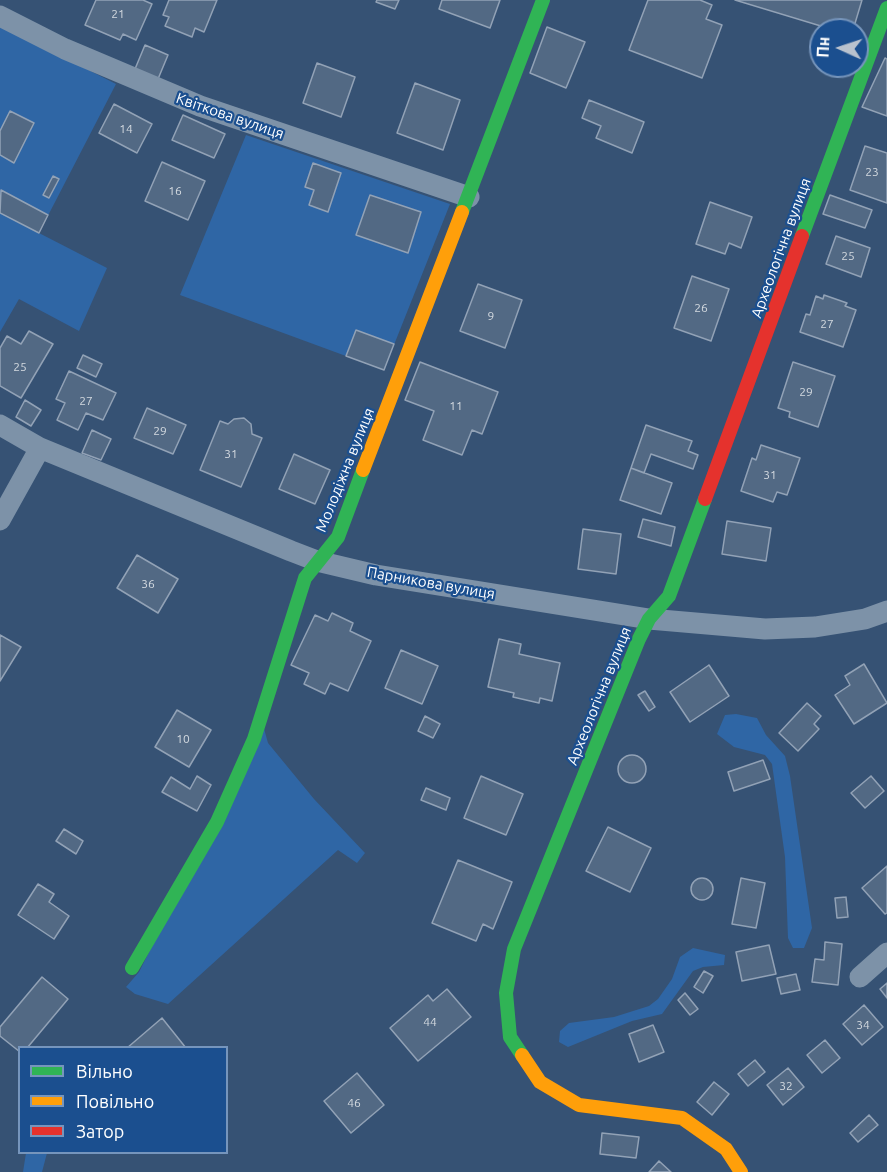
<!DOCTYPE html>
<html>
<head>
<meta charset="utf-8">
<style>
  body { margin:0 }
  #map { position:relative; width:887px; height:1172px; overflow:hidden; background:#365274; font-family:Ubuntu,sans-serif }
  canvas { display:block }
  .legend { position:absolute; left:18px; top:1046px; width:210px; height:108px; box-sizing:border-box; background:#1b4f8f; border:2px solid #7695bc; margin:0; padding:8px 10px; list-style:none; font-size:18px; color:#fff }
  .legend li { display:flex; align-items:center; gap:12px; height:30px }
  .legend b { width:30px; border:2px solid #7695bc }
  .north { position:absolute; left:809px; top:18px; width:60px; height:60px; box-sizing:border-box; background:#1b4f8f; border:2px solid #7695bc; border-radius:50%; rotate:273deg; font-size:16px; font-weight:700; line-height:24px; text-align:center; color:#fff }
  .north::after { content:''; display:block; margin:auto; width:21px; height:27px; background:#b9c2ce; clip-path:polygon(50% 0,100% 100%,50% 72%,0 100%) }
</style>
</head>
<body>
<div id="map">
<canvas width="887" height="1172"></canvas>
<ul class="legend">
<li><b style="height:8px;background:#30b455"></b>Вільно</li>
<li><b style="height:8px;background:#ff9f0a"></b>Повільно</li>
<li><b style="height:8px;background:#e5322d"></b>Затор</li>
</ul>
<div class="north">Пн</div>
</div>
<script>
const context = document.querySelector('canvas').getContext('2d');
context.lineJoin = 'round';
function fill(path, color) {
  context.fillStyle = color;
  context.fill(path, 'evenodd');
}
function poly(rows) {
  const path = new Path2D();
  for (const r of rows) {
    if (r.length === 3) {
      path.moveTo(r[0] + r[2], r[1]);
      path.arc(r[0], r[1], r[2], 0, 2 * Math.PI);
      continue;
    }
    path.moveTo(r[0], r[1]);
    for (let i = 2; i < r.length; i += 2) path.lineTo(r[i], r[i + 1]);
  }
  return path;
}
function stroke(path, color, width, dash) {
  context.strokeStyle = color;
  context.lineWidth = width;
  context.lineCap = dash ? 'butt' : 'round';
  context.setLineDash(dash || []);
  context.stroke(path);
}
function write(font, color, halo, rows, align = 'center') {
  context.font = font + ' Ubuntu,sans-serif';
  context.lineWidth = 4.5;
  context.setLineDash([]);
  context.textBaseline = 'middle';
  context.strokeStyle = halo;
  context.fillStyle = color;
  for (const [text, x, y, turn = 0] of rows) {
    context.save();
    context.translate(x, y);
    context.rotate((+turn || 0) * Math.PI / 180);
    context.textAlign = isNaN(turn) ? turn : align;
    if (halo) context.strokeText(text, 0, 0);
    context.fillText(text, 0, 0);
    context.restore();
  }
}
fill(poly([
  [0,25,116,84,39,233,107,268,79,331,19,299,0,332],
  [246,135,450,204,384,370,180,295],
  [736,714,757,718,766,735,785,756,790,776,812,928,804,948,793,948,788,938,785,857,772,764,765,755,734,747,717,734,725,715],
  [263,725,268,743,314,799,365,853,357,863,338,850,168,1004,135,994,126,987,139,972],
  [693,948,725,955,724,965,703,967,693,971,662,1014,632,1021,568,1047,559,1042,560,1031,569,1023,614,1017,649,1006,658,999,672,979,680,957],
  [26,1153,47,1153,42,1172,23,1172]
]), '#2f66a5');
const building = poly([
  [96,0,143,0,152,4,136,40,123,34,120,40,85,25,96,0],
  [169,0,217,0,204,32,195,28,192,37,165,26,169,17,163,15,169,0],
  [377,0,399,0,395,9,376,2,377,0],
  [442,0,500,0,490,28,439,9,442,0],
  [648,0,700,0,712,5,706,19,722,25,702,78,629,50,648,0],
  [735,0,862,0,853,30,834,30,735,0],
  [547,27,585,42,566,88,530,73,547,27],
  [145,45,168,55,158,79,135,69,145,45],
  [885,58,887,59,887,116,862,107,885,58],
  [317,63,355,77,341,117,303,103,317,63],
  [415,83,460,100,443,150,397,133,415,83],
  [589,100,644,122,632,153,596,138,601,126,582,118,589,100],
  [114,104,152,124,137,153,99,133,114,104],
  [10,111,34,123,14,163,0,155,0,131,10,111],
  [183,115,225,134,214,158,172,140,183,115],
  [865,146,887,153,887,203,850,190,865,146],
  [162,162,205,181,188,220,145,201,162,162],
  [313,163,341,173,328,212,309,205,314,190,305,187,313,163],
  [53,176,59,179,49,198,43,195,53,176],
  [1,190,48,215,39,233,0,213,1,190],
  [370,195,421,212,408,253,356,235,370,195],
  [830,195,872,210,865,228,823,214,830,195],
  [710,202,752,217,741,248,729,243,725,254,696,244,710,202],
  [836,236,870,248,861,277,826,264,836,236],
  [692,276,729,289,711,341,674,328,692,276],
  [478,284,522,300,505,348,460,331,478,284],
  [824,295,847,303,845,306,856,310,843,347,800,332,806,314,810,315,816,296,823,299,824,295],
  [356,330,394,344,384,370,346,356,356,330],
  [29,331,53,344,21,398,0,386,0,348,7,336,21,344,29,331],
  [83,355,102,364,96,377,77,368,83,355],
  [420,362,498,392,482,434,472,430,462,455,423,440,434,411,405,400,420,362],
  [793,362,835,376,818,427,789,417,790,412,778,408,793,362],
  [69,371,116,393,103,420,86,413,78,430,57,420,65,403,56,399,69,371],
  [25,400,41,410,31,426,16,417,25,400],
  [147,408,186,425,173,454,134,438,147,408],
  [244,418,251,424,252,434,262,438,241,487,200,470,220,421,228,424,234,419,244,418],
  [646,425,692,441,688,451,698,455,693,469,651,454,644,473,631,468,646,425],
  [92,430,111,439,101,460,82,453,92,430],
  [761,445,800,458,787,495,777,492,773,502,741,491,752,458,756,460,761,445],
  [294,454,330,470,315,504,279,489,294,454],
  [631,468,672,483,661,514,620,500,631,468],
  [643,519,675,527,671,546,638,537,643,519],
  [727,521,771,528,766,561,722,554,727,521],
  [583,529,621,534,616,574,578,569,583,529],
  [137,555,178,579,158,613,117,588,137,555],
  [332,613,353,623,350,631,371,641,348,691,330,683,325,694,304,684,309,673,291,665,315,615,328,621,332,613],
  [0,635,21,647,0,681,0,635],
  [499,639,521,644,519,654,560,663,552,701,540,698,539,703,513,697,514,693,488,687,499,639],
  [401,650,438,666,422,704,385,688,401,650],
  [864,664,887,703,854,724,835,695,850,685,845,676,864,664],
  [709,665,729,696,690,722,670,692,709,665],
  [645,691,655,707,649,711,638,695,645,691],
  [807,703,821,716,814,724,819,729,798,751,779,733,807,703],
  [177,710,211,730,189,767,155,747,177,710],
  [425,716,440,724,433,738,418,731,425,716],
  [632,769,14],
  [763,760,770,779,734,791,728,772,763,760],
  [197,776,211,785,197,811,162,792,171,777,190,789,197,776],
  [481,776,523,794,506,835,464,818,481,776],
  [871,776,884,791,865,808,851,793,871,776],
  [426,788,450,798,446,810,421,800,426,788],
  [608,827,651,848,630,892,586,871,608,827],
  [64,829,83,841,76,854,56,841,64,829],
  [458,860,512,882,493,929,483,924,476,941,432,923,458,860],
  [887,866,887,913,885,914,862,888,887,866],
  [741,878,765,883,756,928,732,924,741,878],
  [702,889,11],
  [38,884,54,894,49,902,69,916,54,939,18,915,38,884],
  [846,897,848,917,837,918,835,898,846,897],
  [825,942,842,944,838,985,812,982,815,959,824,960,825,942],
  [769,945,776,974,742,981,736,952,769,945],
  [704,971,713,976,703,993,694,987,704,971],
  [796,974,800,990,781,994,777,978,796,974],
  [42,977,68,999,27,1048,20,1048,20,1052,0,1036,0,1027,42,977],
  [887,983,887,998,880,989,887,983],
  [447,989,471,1017,418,1061,390,1028,428,995,433,1001,447,989],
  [685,993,698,1009,690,1015,678,1000,685,993],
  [864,1005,883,1027,862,1045,843,1024,864,1005],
  [162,1018,186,1048,127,1048,162,1018],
  [653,1025,664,1052,639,1062,629,1034,653,1025],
  [825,1040,840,1058,822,1073,807,1055,825,1040],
  [755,1060,765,1072,748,1086,738,1074,755,1060],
  [788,1068,804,1087,783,1105,767,1085,788,1068],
  [357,1073,384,1105,351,1133,324,1101,357,1073],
  [714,1082,729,1094,712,1115,697,1102,714,1082],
  [869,1115,878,1125,858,1142,850,1133,869,1115],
  [602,1133,639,1137,636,1158,600,1154,602,1133],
  [659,1161,671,1172,649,1172,659,1161]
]);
fill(building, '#526984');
stroke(building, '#92a2b6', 1.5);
stroke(poly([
  [0,16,65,49,200,106,469,197],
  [0,425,40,448,291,551,317,561,376,575,649,619,765,629,815,627,865,619,887,611],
  [0,520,40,448],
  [860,977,887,953]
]), '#7d92a8', 21);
stroke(poly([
  [462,212,543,0],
  [802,236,887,8],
  [132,968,217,822,254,739,305,578,338,537,363,470],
  [522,1055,510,1037,506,993,514,949,639,639,649,619,669,596,705,499]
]), '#30b455', 14);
stroke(poly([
  [363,470,462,212],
  [522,1055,540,1082,579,1105,682,1118,726,1149,741,1172]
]), '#ff9f0a', 14);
stroke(poly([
  [705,499,802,236]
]), '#e5322d', 14);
write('12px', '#d4dae0', null, [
  ["21",118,14],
  ["14",126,129],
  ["23",872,172],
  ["16",175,191],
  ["25",848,256],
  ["26",701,308],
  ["9",491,316],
  ["27",827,324],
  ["25",20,367],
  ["29",806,392],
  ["27",86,401],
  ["11",456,406],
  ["29",160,431],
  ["31",231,454],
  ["31",770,475],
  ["36",148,584],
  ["10",183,739],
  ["44",430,1022],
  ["34",863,1025],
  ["32",786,1086],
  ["46",354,1103]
]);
write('15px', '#fff', '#1b4f8f', [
  ["Квіткова вулиця",230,116,19],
  ["Археологічна вулиця",781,248,-70],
  ["Молодіжна вулиця",345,470,-68],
  ["Парникова вулиця",431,583,10],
  ["Археологічна вулиця",599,696,-68]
]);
</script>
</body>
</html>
